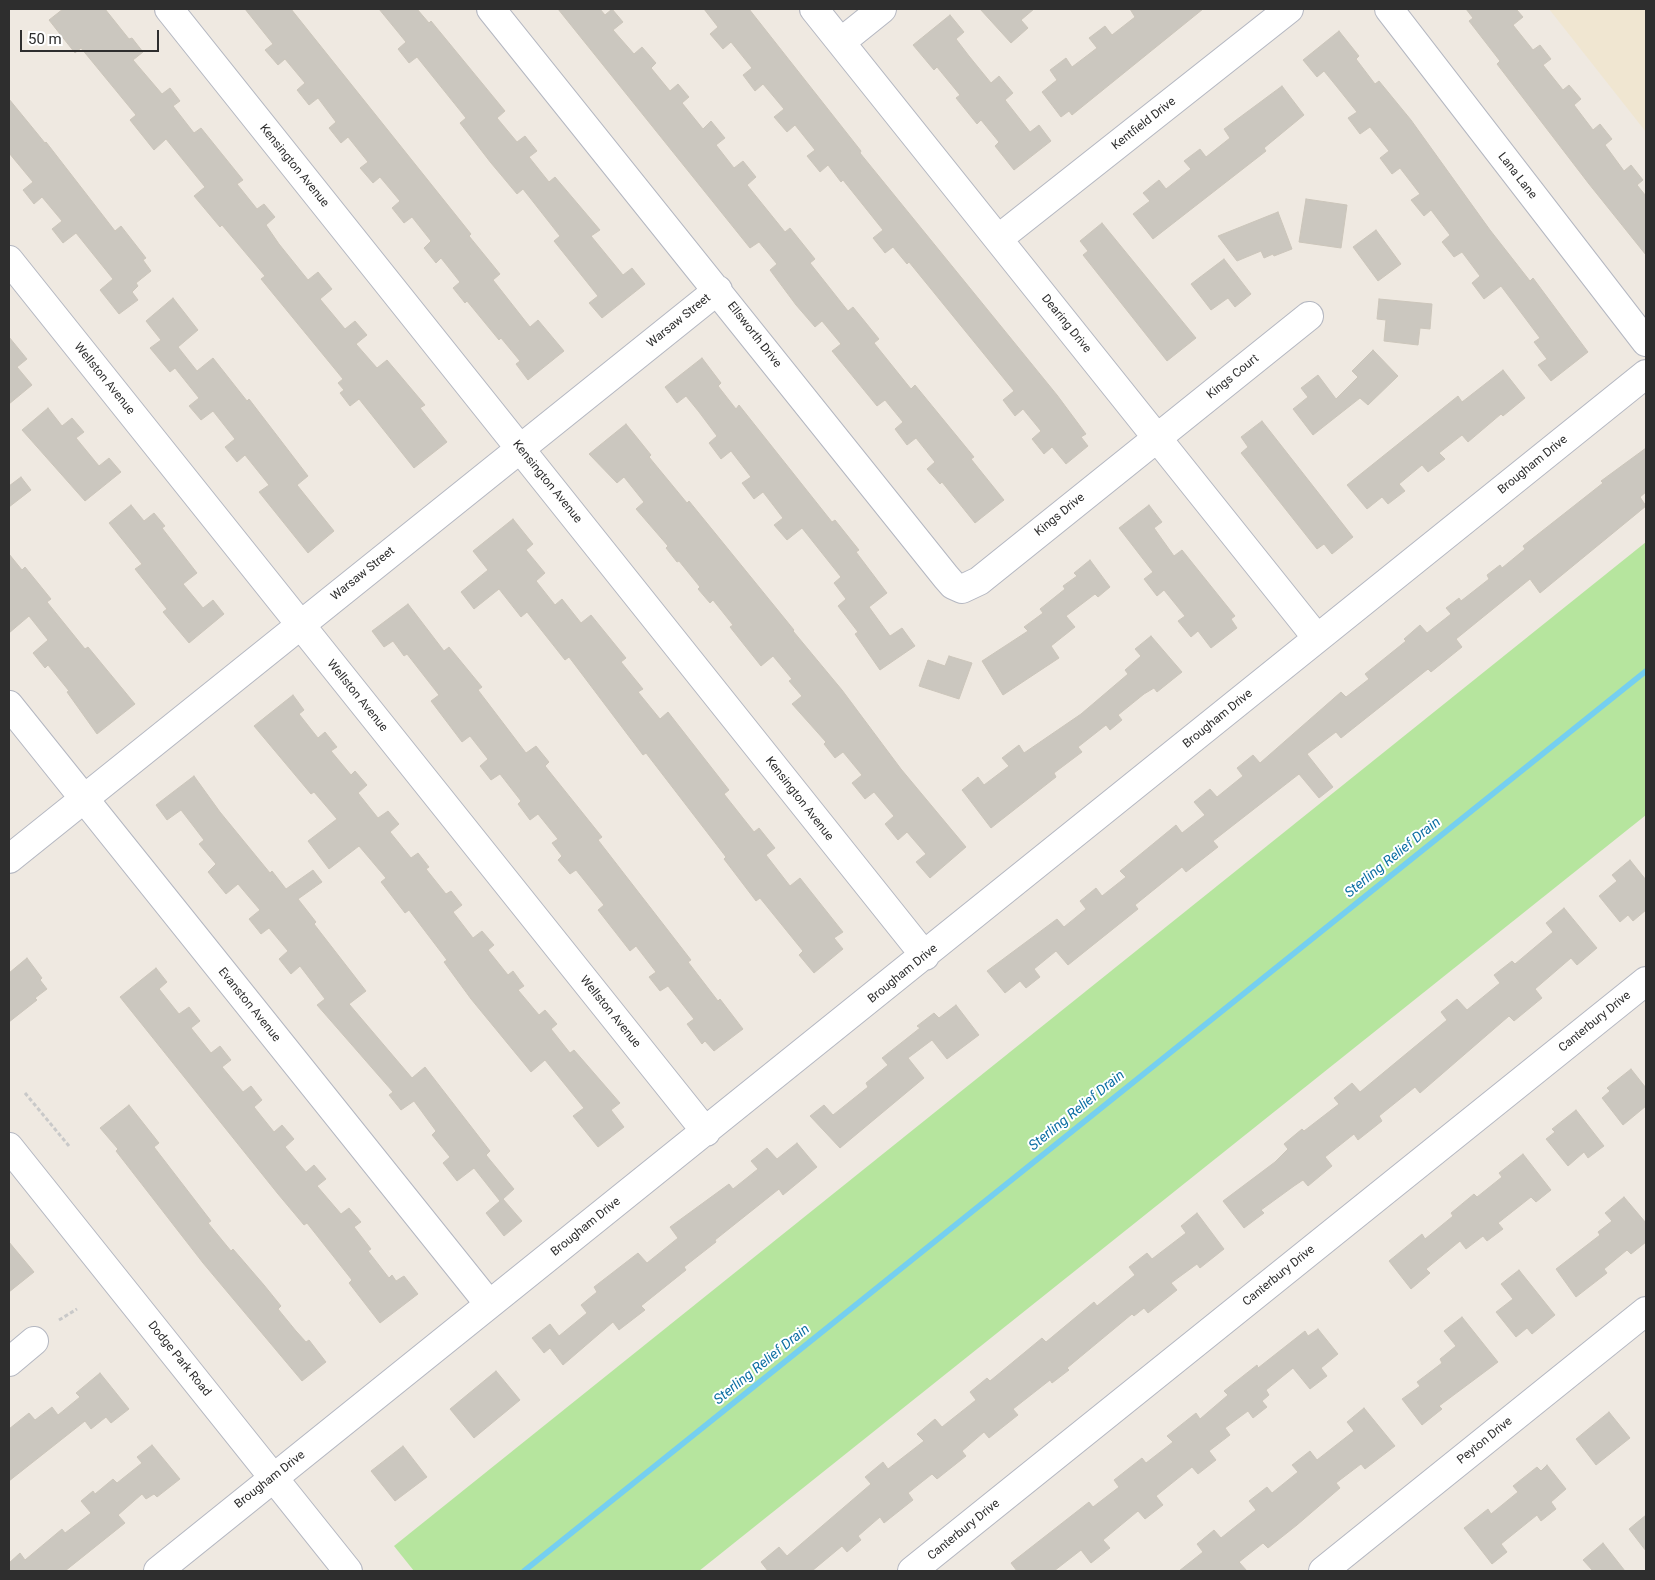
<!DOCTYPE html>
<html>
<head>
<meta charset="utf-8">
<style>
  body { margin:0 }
  #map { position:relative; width:1655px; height:1580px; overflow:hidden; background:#efe9e1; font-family:Roboto,sans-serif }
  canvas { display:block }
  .frame { position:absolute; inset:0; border:10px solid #2e2e2e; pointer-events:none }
  .scale { position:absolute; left:20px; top:30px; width:139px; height:22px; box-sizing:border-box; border:2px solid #2e2e2e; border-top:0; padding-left:6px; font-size:15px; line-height:18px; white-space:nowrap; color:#2e2e2e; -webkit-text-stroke:4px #fff; paint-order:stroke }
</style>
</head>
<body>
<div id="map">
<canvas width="1655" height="1580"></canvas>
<div class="frame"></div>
<div class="scale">50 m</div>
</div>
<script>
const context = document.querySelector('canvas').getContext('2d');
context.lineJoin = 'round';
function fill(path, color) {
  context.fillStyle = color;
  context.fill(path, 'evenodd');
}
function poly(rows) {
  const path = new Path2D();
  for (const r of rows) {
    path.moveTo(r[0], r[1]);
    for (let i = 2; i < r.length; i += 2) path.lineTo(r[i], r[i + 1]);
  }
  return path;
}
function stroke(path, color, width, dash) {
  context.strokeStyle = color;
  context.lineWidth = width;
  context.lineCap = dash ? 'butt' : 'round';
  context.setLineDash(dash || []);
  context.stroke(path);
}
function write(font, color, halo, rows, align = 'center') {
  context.font = font + ' Roboto,sans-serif';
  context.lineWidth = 4;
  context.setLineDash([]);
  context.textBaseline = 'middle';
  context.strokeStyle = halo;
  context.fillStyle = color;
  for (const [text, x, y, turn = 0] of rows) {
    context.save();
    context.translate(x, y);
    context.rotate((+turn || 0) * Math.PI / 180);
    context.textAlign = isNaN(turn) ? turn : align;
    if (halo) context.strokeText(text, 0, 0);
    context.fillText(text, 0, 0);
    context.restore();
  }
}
fill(poly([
  [1549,9,1646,9,1646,132]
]), '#f0e6d1');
fill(poly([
  [1646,542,1646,815,699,1571,414,1571,394,1546]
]), '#b6e59e');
stroke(poly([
  [524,1571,1646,671]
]), '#75cff0', 5.5);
const building = poly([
  [63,9,105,9,129,39,132,38,143,52,133,60,162,94,170,88,180,101,173,106,194,133,201,128,243,180,237,184,257,209,264,204,275,217,266,225,279,244,308,280,318,272,332,289,320,299,345,329,355,321,367,335,356,344,377,368,387,360,425,405,420,408,447,442,414,468,359,399,350,406,340,393,344,390,338,383,343,379,261,279,265,276,222,225,220,227,194,196,205,187,166,139,154,150,130,120,136,115,81,48,75,53,49,20,63,9],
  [245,9,291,9,471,234,469,236,500,274,493,280,530,327,538,320,564,351,528,380,516,364,520,361,501,338,499,340,467,301,465,303,453,288,460,282,441,258,436,263,424,248,431,241,412,217,404,223,392,208,400,201,380,177,373,183,360,168,368,162,348,137,341,143,329,128,336,122,318,98,309,105,297,90,305,83,285,59,278,65,265,50,273,44,245,9],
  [379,9,417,9,429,23,431,21,505,111,497,118,517,142,525,136,537,151,529,157,549,182,555,177,600,230,591,236,623,275,632,268,645,284,602,318,589,303,598,296,554,241,560,236,523,189,517,194,491,163,460,123,466,118,417,57,409,63,398,49,406,42,379,9],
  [558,9,600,9,605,15,612,9,623,22,613,30,634,54,642,47,656,63,651,68,670,91,678,84,689,97,682,103,703,129,711,121,725,138,716,145,734,168,743,161,756,177,747,185,785,232,790,228,815,259,810,263,848,311,853,307,879,339,874,343,911,389,915,385,974,457,971,459,1004,500,975,523,942,482,940,484,927,469,935,462,916,438,907,445,895,429,903,422,885,400,877,406,832,351,841,344,822,321,815,327,796,305,770,270,777,264,759,242,750,248,558,9],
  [704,9,749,9,861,151,860,153,1057,395,1086,434,1081,437,1088,446,1066,464,1052,447,1044,454,1032,439,1041,431,1023,409,1015,416,1003,400,1014,391,909,262,907,264,893,247,885,253,873,238,883,230,843,180,841,182,828,165,820,172,807,156,815,150,795,125,787,132,774,117,784,109,763,84,755,91,743,75,752,68,731,42,723,49,710,34,718,27,704,9],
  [980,9,1034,9,1021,20,1028,28,1011,43,980,9],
  [1130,9,1203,9,1072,115,1069,111,1061,117,1042,92,1057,80,1050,70,1066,58,1072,67,1097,48,1089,38,1105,26,1112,35,1135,17,1130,9],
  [1466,9,1516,9,1523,17,1513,25,1533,50,1540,45,1551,59,1543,65,1563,90,1569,85,1581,99,1574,105,1593,130,1600,124,1612,139,1605,145,1624,171,1631,165,1643,180,1637,185,1646,196,1646,255,1589,184,1497,64,1500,61,1469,21,1473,18,1466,9],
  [950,15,964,32,956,39,969,56,991,83,999,76,1013,93,1005,100,1030,132,1039,125,1051,141,1014,170,995,146,999,142,981,120,977,124,956,98,960,95,937,67,934,70,913,45,950,15],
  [1339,31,1359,56,1356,59,1375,84,1379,81,1411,120,1490,230,1530,281,1533,278,1588,352,1551,381,1538,365,1547,359,1534,342,1540,338,1501,286,1484,299,1472,283,1480,276,1462,252,1454,257,1442,242,1450,235,1431,210,1424,216,1411,200,1420,194,1400,168,1392,174,1380,158,1389,151,1370,127,1360,134,1348,118,1357,112,1337,87,1324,71,1317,77,1303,60,1339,31],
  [1282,86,1304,115,1264,148,1266,151,1153,239,1133,214,1150,201,1143,193,1159,180,1166,189,1191,169,1184,161,1200,149,1206,157,1230,138,1224,129,1282,86],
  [9,99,45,143,46,142,115,231,121,226,146,258,143,260,151,271,136,283,138,286,132,292,138,300,119,314,100,290,113,279,76,233,63,243,52,229,62,221,42,197,34,204,23,190,33,182,9,153,9,99],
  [1306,199,1347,205,1341,248,1299,242,1306,199],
  [1278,212,1292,249,1274,256,1273,254,1264,258,1261,251,1237,261,1218,236,1278,212],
  [1102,223,1196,338,1167,361,1083,255,1088,251,1080,241,1102,223],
  [1376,230,1401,264,1378,281,1353,247,1376,230],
  [1224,259,1251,294,1235,307,1228,298,1211,310,1191,284,1224,259],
  [173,298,198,330,178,347,197,371,213,358,247,401,249,399,308,476,297,485,334,531,308,553,259,492,269,485,245,455,237,462,225,447,235,439,213,411,201,420,189,406,199,398,175,368,170,372,150,348,161,340,146,321,173,298],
  [1379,299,1432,304,1430,329,1420,328,1418,345,1384,341,1386,320,1377,319,1379,299],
  [9,337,27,359,17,367,32,385,9,404,9,337],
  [1373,350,1398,376,1368,405,1360,398,1313,435,1293,409,1308,397,1301,388,1318,375,1336,399,1358,377,1352,371,1373,350],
  [702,358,721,383,718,386,736,409,739,405,832,522,835,520,859,550,856,552,887,593,869,607,890,636,902,628,915,646,880,670,855,634,858,632,838,606,846,599,834,583,841,577,802,528,787,540,774,525,783,518,763,492,754,499,742,483,751,477,731,451,721,459,709,443,717,436,699,412,686,396,677,403,665,387,702,358],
  [1503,370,1525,398,1503,416,1501,414,1468,442,1462,435,1439,453,1445,459,1428,472,1422,465,1399,484,1405,491,1388,504,1382,497,1367,509,1347,485,1458,396,1462,402,1503,370],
  [48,408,62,426,72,418,84,432,76,438,99,466,109,458,121,472,85,501,22,430,48,408],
  [1262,421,1353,537,1332,554,1324,544,1317,549,1241,453,1248,447,1241,437,1262,421],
  [626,424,651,455,649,457,687,503,689,501,794,630,793,631,842,690,901,769,966,847,930,878,916,862,926,854,907,832,898,840,885,824,894,816,874,792,865,799,852,783,862,775,843,752,835,758,824,744,826,742,792,704,802,696,789,681,792,679,773,656,761,666,730,627,733,625,713,600,710,603,698,589,700,587,679,561,677,562,666,548,668,546,636,509,644,502,624,477,617,483,589,454,626,424],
  [1646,448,1646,492,1640,497,1646,506,1540,593,1530,579,1456,639,1462,647,1431,672,1428,669,1341,738,1336,732,1307,754,1333,787,1319,798,1299,774,1213,841,1218,847,1186,872,1182,867,1135,905,1138,909,1068,965,1056,951,1034,969,1040,977,1026,988,1020,981,1005,993,987,971,1057,919,1064,927,1086,909,1080,901,1096,888,1102,896,1126,877,1120,871,1176,825,1182,833,1205,815,1194,802,1210,789,1217,797,1243,776,1237,768,1253,755,1260,763,1341,692,1346,697,1369,679,1365,674,1406,641,1404,639,1420,625,1427,633,1451,614,1446,608,1459,598,1461,601,1489,579,1487,575,1500,565,1502,568,1525,549,1523,546,1603,483,1601,481,1646,448],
  [21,477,31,490,9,507,9,486,21,477],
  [131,505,144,521,154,513,165,526,162,528,197,573,183,584,203,608,213,600,224,614,189,643,163,612,167,609,135,569,142,564,109,523,131,505],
  [1149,505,1162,522,1154,528,1174,556,1182,550,1235,616,1231,619,1237,628,1211,648,1198,631,1191,637,1178,621,1185,616,1164,590,1157,596,1144,579,1153,572,1119,528,1149,505],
  [513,519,533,544,526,550,545,573,536,581,555,605,562,599,581,623,591,615,626,658,621,662,643,689,638,692,660,719,668,712,729,790,724,794,754,832,759,828,775,848,766,855,790,886,800,878,843,932,834,938,843,949,814,973,799,955,803,951,760,898,756,901,724,859,726,857,646,753,643,755,569,657,565,660,527,612,521,617,499,589,474,609,461,592,488,570,473,551,513,519],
  [9,554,22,570,25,567,51,599,47,602,85,649,88,647,135,704,97,734,67,692,69,691,48,665,45,668,33,653,48,640,29,616,9,633,9,554],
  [1090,560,1110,587,1098,597,1095,594,1066,616,1075,627,1051,646,1059,658,1003,695,982,661,1028,631,1024,627,1043,613,1040,609,1065,589,1063,586,1077,576,1074,573,1090,560],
  [408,604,444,651,449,647,482,687,478,690,526,753,536,746,549,762,545,766,602,837,598,840,691,960,688,962,718,1001,720,999,743,1029,714,1051,705,1041,702,1044,687,1024,694,1019,668,986,660,991,649,977,656,972,636,946,630,951,598,910,604,905,576,870,570,874,558,860,562,856,552,843,558,839,538,814,530,820,518,804,521,801,500,774,491,780,480,766,488,759,470,736,462,742,431,701,439,695,407,654,404,656,393,641,384,647,372,631,408,604],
  [1151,636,1182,672,1157,692,1154,688,1144,694,1118,715,1122,720,1110,730,1106,725,1078,747,1082,752,1054,773,1056,777,991,828,962,790,978,777,984,785,1009,766,1002,758,1019,745,1024,753,1081,714,1128,674,1125,670,1141,656,1135,649,1151,636],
  [949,656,972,663,959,699,919,686,928,660,945,666,949,656],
  [293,695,304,710,299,714,318,738,325,732,337,747,331,751,351,775,355,771,367,785,358,793,378,818,388,811,399,824,390,832,411,858,418,853,429,867,426,869,446,894,451,891,462,905,453,912,473,938,482,931,494,945,488,950,508,975,513,971,524,986,518,990,539,1015,545,1010,557,1024,551,1029,570,1053,574,1050,620,1103,611,1110,624,1127,598,1147,573,1116,584,1108,545,1060,531,1072,471,999,444,962,447,960,409,910,405,913,381,882,386,878,359,846,329,869,308,841,337,819,314,792,311,794,254,726,293,695],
  [194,776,220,812,270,873,272,871,286,889,313,870,322,882,298,899,316,922,314,924,366,991,349,1004,412,1078,425,1067,490,1151,486,1155,514,1189,503,1199,522,1221,504,1236,486,1213,500,1201,474,1168,457,1181,443,1163,450,1157,432,1135,436,1131,414,1101,401,1110,389,1095,393,1092,317,1005,325,999,300,966,291,974,279,959,288,951,269,928,261,934,249,919,260,910,238,884,226,894,208,872,216,864,199,844,204,840,181,810,167,820,156,805,194,776],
  [1630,860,1646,880,1646,910,1633,921,1628,915,1620,922,1599,896,1617,881,1612,875,1630,860],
  [1564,908,1597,948,1577,965,1571,958,1535,989,1542,998,1514,1021,1509,1016,1420,1093,1415,1087,1379,1116,1382,1121,1358,1140,1354,1134,1325,1157,1332,1166,1308,1186,1303,1180,1294,1186,1261,1210,1264,1213,1244,1228,1223,1201,1275,1162,1288,1149,1284,1144,1302,1129,1304,1131,1339,1104,1334,1098,1352,1083,1360,1092,1447,1020,1441,1012,1457,999,1467,1010,1500,983,1494,975,1512,961,1515,964,1553,932,1546,923,1564,908],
  [27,958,42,978,40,980,47,989,35,998,37,1000,9,1022,9,973,27,958],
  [156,968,167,982,159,989,179,1014,189,1007,200,1021,191,1028,211,1053,220,1046,231,1060,222,1067,243,1092,251,1086,262,1100,254,1107,274,1132,282,1125,294,1139,285,1147,306,1172,314,1165,326,1179,317,1186,341,1214,349,1208,361,1222,354,1227,371,1249,368,1251,389,1278,392,1275,396,1281,404,1276,418,1294,380,1323,349,1283,352,1280,307,1223,304,1225,278,1194,120,997,156,968],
  [956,1005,979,1035,947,1059,932,1040,908,1058,924,1078,840,1148,810,1116,824,1105,833,1115,868,1087,866,1083,888,1065,882,1058,920,1028,917,1026,934,1013,939,1018,956,1005],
  [1631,1069,1646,1088,1646,1106,1623,1125,1602,1098,1610,1091,1607,1088,1631,1069],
  [129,1105,159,1143,154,1147,211,1221,208,1223,231,1251,233,1249,264,1285,281,1306,278,1309,296,1331,306,1342,309,1340,326,1362,302,1381,203,1263,116,1151,118,1149,100,1128,129,1105],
  [1576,1110,1604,1146,1588,1158,1584,1152,1568,1166,1546,1139,1555,1132,1552,1129,1576,1110],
  [797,1143,817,1167,783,1195,779,1189,715,1240,716,1242,684,1267,686,1270,641,1306,645,1310,619,1330,613,1322,563,1365,550,1348,544,1353,532,1338,550,1324,559,1336,587,1313,581,1305,597,1292,594,1287,638,1253,647,1263,678,1238,670,1227,729,1184,733,1189,758,1169,751,1161,767,1148,777,1159,797,1143],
  [1523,1154,1551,1190,1536,1202,1531,1197,1498,1223,1503,1229,1487,1241,1483,1236,1466,1249,1460,1241,1426,1269,1430,1273,1411,1289,1389,1261,1422,1234,1425,1239,1453,1216,1451,1213,1474,1194,1477,1197,1502,1177,1499,1173,1523,1154],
  [1624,1197,1646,1223,1646,1242,1631,1254,1627,1250,1604,1269,1607,1273,1576,1297,1556,1269,1600,1235,1598,1232,1612,1221,1605,1213,1624,1197],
  [1197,1213,1224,1249,1200,1268,1197,1264,1171,1283,1177,1290,1148,1313,1144,1308,1134,1316,1132,1314,1067,1368,1069,1370,1052,1383,1050,1380,1013,1409,1018,1415,989,1438,984,1432,962,1451,966,1456,937,1479,932,1474,908,1493,913,1500,884,1523,880,1517,858,1536,861,1540,847,1552,842,1546,812,1571,768,1571,761,1562,779,1547,787,1556,871,1484,865,1477,883,1462,888,1469,924,1441,917,1434,935,1419,942,1427,976,1400,970,1392,987,1378,990,1381,1042,1338,1046,1342,1094,1302,1097,1306,1135,1275,1129,1267,1147,1253,1152,1259,1186,1233,1181,1226,1197,1213],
  [9,1242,34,1272,9,1292,9,1242],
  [1519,1270,1555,1315,1532,1334,1527,1328,1516,1337,1496,1312,1513,1299,1501,1284,1519,1270],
  [1462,1317,1498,1362,1439,1406,1442,1409,1422,1425,1402,1399,1420,1386,1417,1382,1442,1363,1440,1359,1456,1346,1444,1331,1462,1317],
  [1318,1329,1338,1354,1321,1368,1327,1376,1310,1389,1293,1368,1266,1390,1269,1395,1262,1401,1267,1407,1253,1418,1248,1411,1225,1428,1230,1435,1209,1451,1216,1460,1198,1474,1192,1467,1156,1496,1163,1505,1145,1519,1138,1511,1103,1540,1110,1548,1091,1563,1081,1550,1054,1571,1017,1571,1011,1563,1089,1502,1093,1507,1119,1487,1114,1480,1142,1458,1146,1463,1173,1442,1167,1436,1196,1413,1200,1419,1228,1395,1224,1391,1257,1365,1258,1368,1305,1331,1308,1336,1318,1329],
  [496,1371,520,1400,474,1438,450,1409,496,1371],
  [100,1373,129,1409,111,1423,106,1417,91,1429,85,1421,9,1481,9,1429,29,1413,35,1420,52,1407,58,1415,80,1397,76,1393,100,1373],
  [1364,1408,1395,1446,1365,1469,1361,1464,1336,1483,1340,1488,1297,1525,1268,1548,1263,1543,1239,1562,1247,1571,1179,1571,1203,1552,1197,1544,1214,1530,1221,1538,1256,1510,1249,1501,1267,1487,1272,1493,1298,1472,1292,1465,1310,1451,1317,1460,1354,1431,1347,1422,1364,1408],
  [1609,1412,1630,1438,1596,1465,1576,1439,1609,1412],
  [152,1445,180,1479,157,1497,154,1494,146,1499,142,1494,118,1515,125,1523,65,1571,9,1571,9,1563,20,1553,25,1560,62,1529,65,1533,91,1513,81,1501,93,1491,95,1494,113,1479,117,1483,142,1463,137,1457,152,1445],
  [403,1446,427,1477,395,1501,371,1471,403,1446],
  [1547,1465,1566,1489,1551,1502,1556,1509,1541,1521,1537,1515,1501,1544,1507,1552,1492,1564,1464,1528,1488,1509,1491,1514,1518,1492,1513,1486,1537,1467,1541,1471,1547,1465],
  [1646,1515,1646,1551,1629,1529,1646,1515],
  [1603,1543,1625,1571,1593,1571,1583,1560,1603,1543]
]);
fill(building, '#cbc7bf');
stroke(building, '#cbc5ba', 1);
const minor = poly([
  [169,9,925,956],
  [491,9,946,577,953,585,962,589,979,581,1309,316],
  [814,9,1317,638],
  [1389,9,1646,342],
  [841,42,882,9],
  [998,239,1289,9],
  [9,260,706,1132],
  [9,705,489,1304],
  [9,859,718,290],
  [9,1147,348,1571],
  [9,1362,34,1341],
  [158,1571,1646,374],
  [912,1571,1646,981],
  [1323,1571,1646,1311]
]);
stroke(minor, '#b4b7c1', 30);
stroke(poly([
  [25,1093,69,1146],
  [59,1320,77,1309]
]), '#c9c9c9', 3, [4, 2.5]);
stroke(minor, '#fff', 28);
write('12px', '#2e2e2e', '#fff', [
  ["Kentfield Drive",1144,124,-38],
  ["Kensington Avenue",294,166,51],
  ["Lana Lane",1517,176,52],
  ["Warsaw Street",679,321,-39],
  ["Dearing Drive",1066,324,51],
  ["Ellsworth Drive",754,335,52],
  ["Kings Court",1233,377,-39],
  ["Wellston Avenue",104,379,51],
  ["Brougham Drive",1533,465,-39],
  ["Kensington Avenue",547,482,51],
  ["Kings Drive",1060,515,-39],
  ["Warsaw Street",363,574,-39],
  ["Wellston Avenue",357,696,51],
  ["Brougham Drive",1218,719,-39],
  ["Kensington Avenue",799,799,52],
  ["Brougham Drive",903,974,-39],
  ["Evanston Avenue",249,1005,51],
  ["Wellston Avenue",610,1012,51],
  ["Canterbury Drive",1595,1022,-39],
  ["Brougham Drive",586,1227,-39],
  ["Canterbury Drive",1279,1276,-39],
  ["Dodge Park Road",179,1359,51],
  ["Peyton Drive",1485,1441,-39],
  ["Brougham Drive",270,1480,-38],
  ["Canterbury Drive",964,1530,-39]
]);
write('italic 14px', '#0d6fa3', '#fff', [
  ["Sterling Relief Drain",1393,858,-39],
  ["Sterling Relief Drain",1077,1111,-39],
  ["Sterling Relief Drain",762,1365,-39]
]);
</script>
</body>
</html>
